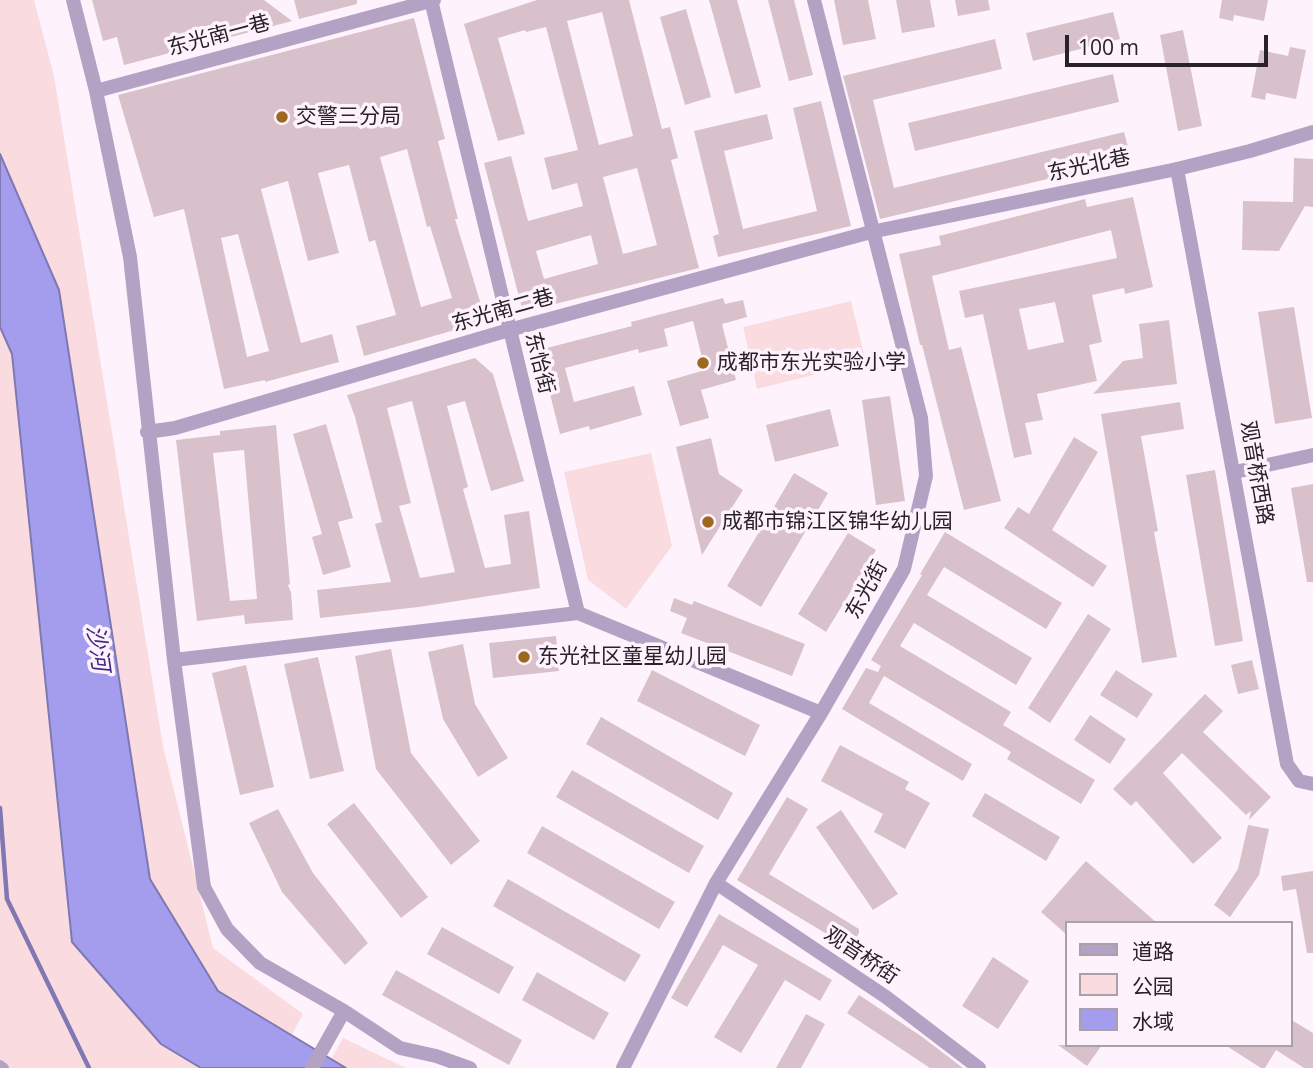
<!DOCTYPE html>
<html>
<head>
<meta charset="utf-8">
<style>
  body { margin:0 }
  #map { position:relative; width:1313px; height:1068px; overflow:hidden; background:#fef3fd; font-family:"Open Sans","Noto Sans SC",sans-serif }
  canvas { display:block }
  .legend { position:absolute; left:1065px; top:921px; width:228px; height:126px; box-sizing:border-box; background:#fef3fd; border:2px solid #a9a0a8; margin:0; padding:9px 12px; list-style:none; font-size:21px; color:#292329 }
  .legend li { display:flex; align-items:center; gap:14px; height:35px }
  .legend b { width:35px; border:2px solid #a9a0a8 }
  .scale { position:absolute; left:1065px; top:35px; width:203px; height:32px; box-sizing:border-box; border:4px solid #292329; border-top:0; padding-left:9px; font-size:21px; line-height:24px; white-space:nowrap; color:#292329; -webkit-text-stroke:5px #fef3fd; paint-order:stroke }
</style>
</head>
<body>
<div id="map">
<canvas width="1313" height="1068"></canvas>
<ul class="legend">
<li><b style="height:9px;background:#b4a2c5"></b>道路</li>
<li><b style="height:19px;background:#fadce0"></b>公园</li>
<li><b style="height:19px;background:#a49cec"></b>水域</li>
</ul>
<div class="scale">100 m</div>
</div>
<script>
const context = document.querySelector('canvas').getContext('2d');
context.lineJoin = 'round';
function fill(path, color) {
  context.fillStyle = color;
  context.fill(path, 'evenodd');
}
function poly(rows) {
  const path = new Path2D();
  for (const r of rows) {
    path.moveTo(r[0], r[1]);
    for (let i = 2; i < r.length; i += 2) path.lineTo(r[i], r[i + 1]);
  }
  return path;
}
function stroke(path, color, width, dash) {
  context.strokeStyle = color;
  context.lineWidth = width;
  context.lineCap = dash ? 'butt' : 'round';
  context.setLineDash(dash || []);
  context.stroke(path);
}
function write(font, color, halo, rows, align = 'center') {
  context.font = font + ' "Open Sans","Noto Sans SC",sans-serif';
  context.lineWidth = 7;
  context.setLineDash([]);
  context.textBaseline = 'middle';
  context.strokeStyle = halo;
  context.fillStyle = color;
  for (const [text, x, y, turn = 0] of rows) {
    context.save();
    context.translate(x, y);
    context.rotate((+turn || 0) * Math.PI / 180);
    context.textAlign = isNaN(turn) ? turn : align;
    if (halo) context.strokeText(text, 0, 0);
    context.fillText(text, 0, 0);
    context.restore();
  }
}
fill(poly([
  [0,0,34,0,54,76,163,746,213,948,303,1014,274,1068,0,1068],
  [851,301,866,362,757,389,743,327],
  [651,453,672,546,626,609,588,580,564,472],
  [343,1038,406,1068,326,1068]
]), '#fadce0');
const water = poly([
  [0,154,59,290,150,879,218,991,346,1068,201,1068,161,1044,72,942,12,354,0,327,0,154]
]);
fill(water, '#a49cec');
stroke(water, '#7f78b2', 2);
stroke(poly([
  [0,808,7,899,89,1068]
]), '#7f78b2', 4.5);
fill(poly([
  [92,0,264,0,292,21,124,65,117,37,103,41],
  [294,0,357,0,357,4,299,19],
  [537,0,629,0,662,129,670,127,678,158,671,160,699,268,523,312,484,163,511,156,528,221,583,206,577,183,552,190,544,158,578,150,546,27,526,32,525,30,498,38,525,134,498,141,464,24],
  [602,12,633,136,599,145,567,21],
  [637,168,657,245,623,254,603,177],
  [591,235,598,264,544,279,536,251],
  [709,0,737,0,761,87,735,94],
  [768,0,794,0,813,75,789,81],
  [834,0,868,0,876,39,843,45],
  [896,0,930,0,935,27,902,33],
  [955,0,988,0,990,10,958,16],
  [1222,0,1268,0,1264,21,1234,15,1233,21,1219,18],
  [686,9,711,97,685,105,660,17],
  [1113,12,1120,39,1033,61,1026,33],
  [414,18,445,139,438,141,458,219,455,219,486,321,364,356,356,326,396,315,375,240,369,242,349,165,318,173,339,253,308,261,288,181,261,189,301,343,332,334,339,362,265,382,265,380,224,389,184,209,154,217,118,95],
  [407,149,427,227,430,226,452,298,421,307,380,157],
  [238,234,269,351,247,357,221,238],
  [1183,30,1202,126,1178,131,1160,35],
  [995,39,1002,69,873,100,894,188,1124,132,1131,159,880,219,843,76],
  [1290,47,1306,50,1296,99,1266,93,1265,100,1251,97,1260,50,1288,56],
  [1113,74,1119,102,915,151,908,123],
  [821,101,851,226,718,257,713,236,719,234,694,131,767,114,773,139,724,151,743,229,817,211,793,108],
  [1294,158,1313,159,1313,207,1305,206,1279,251,1242,250,1243,201,1293,202],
  [1133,197,1153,287,1125,294,1124,288,1092,295,1102,342,1089,345,1097,381,1037,394,1043,420,1025,423,1032,454,1014,458,983,314,965,318,959,291,1117,258,1111,230,932,276,949,350,961,347,1001,501,964,510,922,345,920,345,899,254,941,245,939,236,1085,199,1087,207],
  [1055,302,1064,342,1028,350,1019,309],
  [723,298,725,304,743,300,747,317,722,324,736,380,701,390,709,418,680,426,667,381,705,370,693,321,664,329,668,346,639,353,638,349,565,368,574,402,634,386,642,415,590,430,589,426,560,434,539,350,632,326,631,322],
  [1294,307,1312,418,1275,424,1258,312],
  [1169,320,1177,384,1093,394,1123,361,1143,358,1139,324],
  [475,358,493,374,524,481,491,491,465,401,447,406,468,487,463,489,485,568,511,564,504,515,529,511,540,588,419,607,320,618,317,590,391,582,375,524,382,522,355,417,347,395],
  [412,401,455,572,420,578,399,506,411,503,387,408],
  [890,396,905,501,876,505,862,400],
  [1180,402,1184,429,1141,436,1158,531,1154,532,1177,657,1142,663,1101,414],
  [830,409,839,446,775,462,766,425],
  [326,424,353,518,338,522,351,567,323,575,312,537,322,534,293,434],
  [276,425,290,584,288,585,291,592,293,620,245,624,244,615,197,621,176,440,220,435,220,431],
  [244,450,257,599,230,601,213,453],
  [1074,437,1098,452,1052,530,1107,566,1093,587,1004,528,1018,507,1029,514],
  [711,438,719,474,743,490,702,555,676,447],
  [1215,470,1243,641,1215,646,1186,475],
  [794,473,828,493,761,607,727,586],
  [1313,484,1313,582,1307,582,1291,488],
  [945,532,1062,603,1046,629,944,567,927,595,1032,658,1016,685,914,623,900,646,1011,712,1003,725,1095,780,1081,804,1007,759,1011,752,884,676,869,703,972,764,963,781,842,709,866,668,878,672,881,666,871,660,922,575,920,574],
  [848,533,876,550,826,632,798,614],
  [674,598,692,605,694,601,805,644,792,676,681,633,687,618,670,611],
  [1088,614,1111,629,1050,723,1028,708],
  [556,636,559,671,493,678,489,643],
  [463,644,475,704,508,758,478,777,443,719,428,652],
  [391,649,411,753,480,841,451,865,376,769,355,656],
  [318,657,344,771,310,779,284,664],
  [1252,660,1259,689,1238,694,1231,665],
  [246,665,274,787,240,795,212,673],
  [652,670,760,725,745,756,637,701],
  [1116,670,1153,694,1137,718,1100,695],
  [1205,694,1223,711,1203,732,1271,797,1249,820,1251,811,1246,815,1182,753,1163,773,1222,838,1193,864,1136,801,1131,806,1113,789],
  [1090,715,1126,739,1110,764,1074,740],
  [601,717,733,793,718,820,586,744],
  [840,745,909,782,905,789,930,803,905,849,874,832,883,814,821,781],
  [572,770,704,846,689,873,556,797],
  [985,793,1060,837,1046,861,972,816],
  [787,797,808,809,769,874,859,929,859,933,850,948,737,880],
  [354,803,428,897,401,918,327,824],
  [278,809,313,873,368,943,345,965,282,892,249,823],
  [841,810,898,894,873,910,816,827],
  [1248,825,1269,829,1259,875,1230,917,1214,905,1238,869],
  [542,826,675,902,659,929,527,853],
  [1086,861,1157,923,1066,923,1066,934,1041,912],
  [1313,871,1313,953,1307,953,1296,889,1283,891,1281,876],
  [508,879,641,955,625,982,493,906],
  [719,914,832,980,820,1001,785,980,741,1053,714,1037,758,965,723,945,687,1007,671,998],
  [442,927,514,967,499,994,427,954],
  [993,957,1029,981,998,1029,962,1006],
  [396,970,522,1040,509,1065,382,995],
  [537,972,609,1013,594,1040,522,1000],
  [859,995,921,1036,963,1068,930,1068,847,1013],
  [806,1014,825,1024,801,1068,776,1068],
  [1290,1019,1313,1033,1313,1068,1304,1068,1276,1050,1265,1068,1261,1068,1225,1045,1290,1045],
  [1058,1045,1102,1045,1087,1066]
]), '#d8c1cb');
stroke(poly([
  [0,1065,4,1068]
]), '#b4a2c5', 10);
stroke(poly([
  [73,0,96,91,130,257,174,660,204,887,227,929,260,963,344,1011,400,1048,436,1056,470,1068],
  [431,0,578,613],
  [96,91,434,0],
  [1177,169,1287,764,1299,781,1313,784],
  [147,432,175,428,509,330,871,232,1177,169,1250,151,1313,132],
  [1235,472,1313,455],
  [174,660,578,613,821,713],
  [716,883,886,997,979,1068],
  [312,1068,344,1011],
  [623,1068,716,883,821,713,904,569,926,476,921,418,814,0]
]), '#b4a2c5', 14);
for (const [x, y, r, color] of [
  [282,117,7,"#9d6720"],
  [703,363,7,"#9d6720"],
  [708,522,7,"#9d6720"],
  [524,657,7,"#9d6720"]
]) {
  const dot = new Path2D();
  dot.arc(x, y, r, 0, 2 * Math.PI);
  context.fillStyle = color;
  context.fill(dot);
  stroke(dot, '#fef3fd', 2.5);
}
write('21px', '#292329', '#fef3fd', [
  ["东光南一巷",219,36,-15],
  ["东光北巷",1089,166,-12],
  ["东光南二巷",503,311,-16],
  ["东怡街",539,363,76],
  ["观音桥西路",1256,473,80],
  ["东光街",867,590,-61],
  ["观音桥街",861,956,34]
]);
write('21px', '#292329', '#fef3fd', [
  ["交警三分局",296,117],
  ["成都市东光实验小学",717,363],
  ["成都市锦江区锦华幼儿园",722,522],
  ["东光社区童星幼儿园",538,657]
], 'left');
write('italic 23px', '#3f2985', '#fef3fd', [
  ["沙河",97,648,82]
]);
</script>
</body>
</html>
